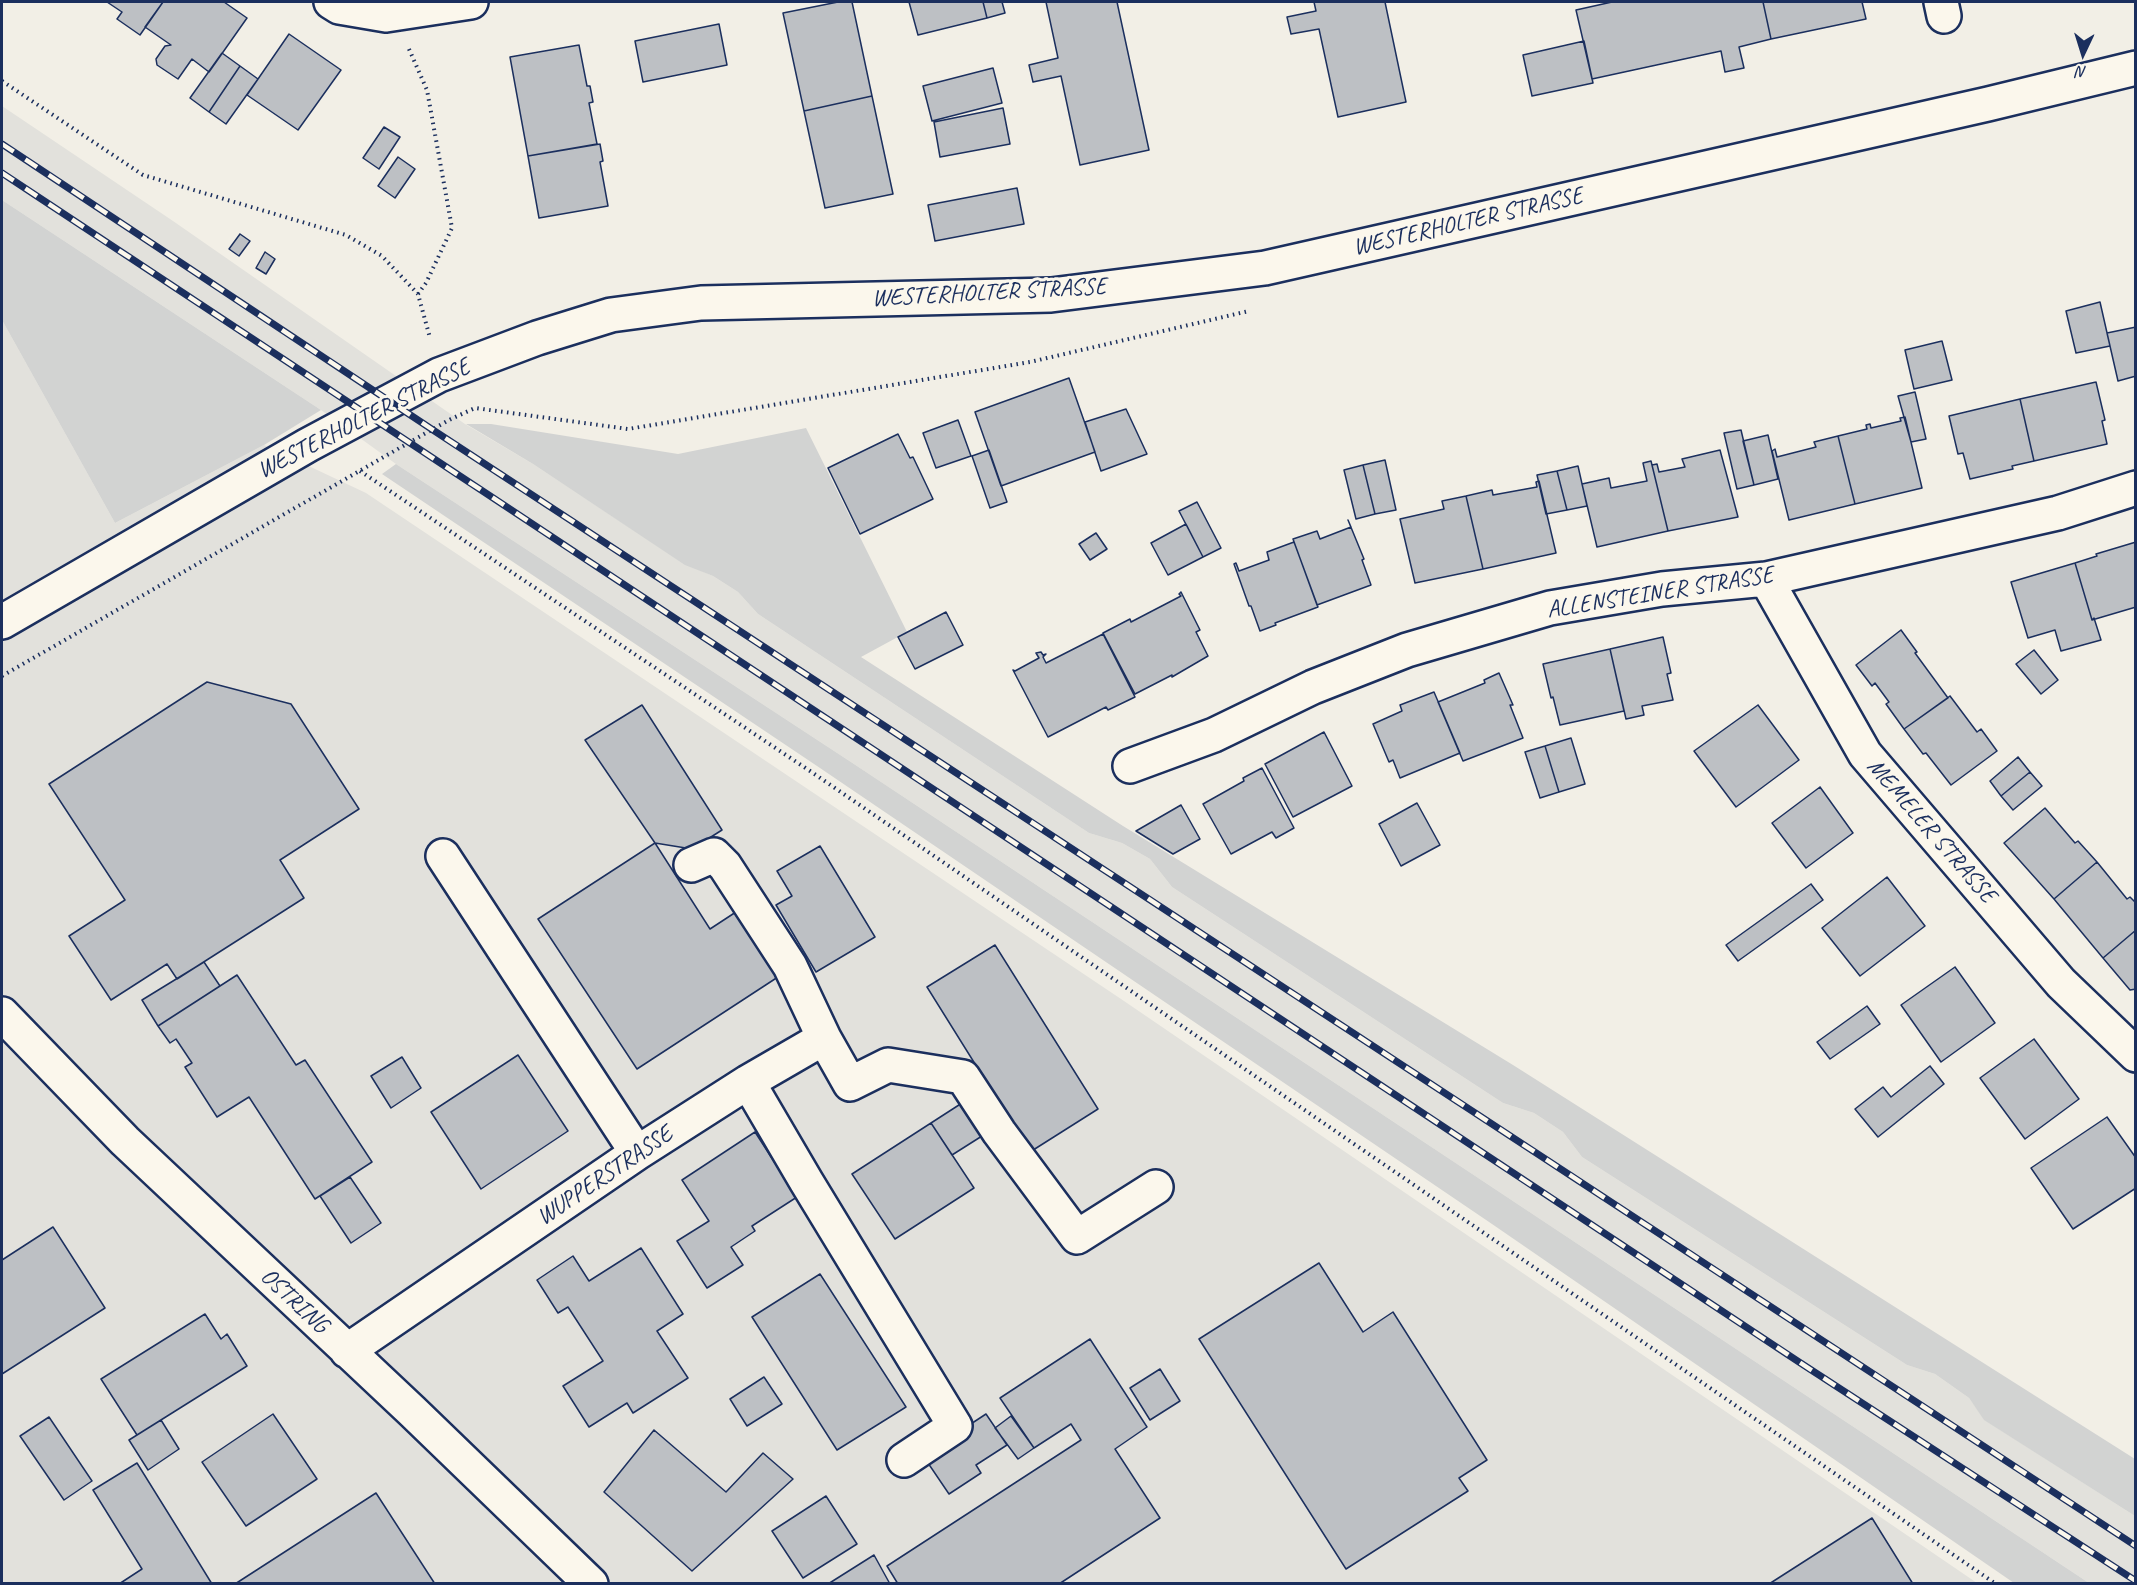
<!DOCTYPE html>
<html>
<head>
<meta charset="utf-8">
<style>
  body { margin:0 }
  #map { position:relative; width:2137px; height:1585px; overflow:hidden; background:#f2efe6; font-family:Caveat,sans-serif }
  canvas { display:block }
  .frame { position:absolute; inset:0; border:3px solid #1b2f5e; pointer-events:none }
  .north { position:absolute; left:2053px; top:24px; width:60px; height:60px; -webkit-text-stroke:4px #fbf7ec; paint-order:stroke; rotate:184deg; font-size:16px; font-weight:700; line-height:24px; text-align:center; color:#1b2f5e }
  .north::after { content:''; display:block; margin:auto; width:21px; height:27px; background:#1b2f5e; clip-path:polygon(50% 0,100% 100%,50% 72%,0 100%) }
</style>
</head>
<body>
<div id="map">
<canvas width="2137" height="1585"></canvas>
<div class="frame"></div>
<div class="north">N</div>
</div>
<script>
const context = document.querySelector('canvas').getContext('2d');
context.lineJoin = 'round';
function fill(path, color) {
  context.fillStyle = color;
  context.fill(path, 'evenodd');
}
function poly(rows) {
  const path = new Path2D();
  for (const r of rows) {
    path.moveTo(r[0], r[1]);
    for (let i = 2; i < r.length; i += 2) path.lineTo(r[i], r[i + 1]);
  }
  return path;
}
function stroke(path, color, width, dash) {
  context.strokeStyle = color;
  context.lineWidth = width;
  context.lineCap = dash ? 'butt' : 'round';
  context.setLineDash(dash || []);
  context.stroke(path);
}
function write(font, color, halo, rows, align = 'center') {
  context.font = font + ' Caveat,sans-serif';
  context.lineWidth = 6;
  context.setLineDash([]);
  context.textBaseline = 'middle';
  context.strokeStyle = halo;
  context.fillStyle = color;
  for (const [text, x, y, turn = 0] of rows) {
    context.save();
    context.translate(x, y);
    context.rotate((+turn || 0) * Math.PI / 180);
    context.textAlign = isNaN(turn) ? turn : align;
    if (halo) context.strokeText(text, 0, 0);
    context.fillText(text, 0, 0);
    context.restore();
  }
}
fill(poly([
  [2,106,173,221,465,424,533,464,685,564,713,576,738,592,758,614,1089,833,1122,843,1150,859,1172,887,1503,1103,1534,1113,1563,1132,1582,1157,1907,1365,1935,1374,1969,1398,1985,1420,2135,1516,2135,1583,2089,1583,854,764,396,464,321,410,2,200],
  [2,320,115,523,264,445,366,493,1124,1001,1977,1583,2,1583]
]), '#e2e1dc');
fill(poly([
  [2,200,321,410,264,445,115,523,2,320],
  [466,424,491,424,678,454,806,428,907,632,861,657,1123,826,1513,1065,2135,1459,2135,1516,1984,1420,1969,1398,1935,1374,1907,1365,1582,1157,1563,1132,1534,1113,1503,1103,1172,887,1150,859,1122,843,1089,833,758,614,738,592,713,576,685,565,533,464],
  [396,464,854,764,2089,1583,2014,1583,1492,1224,820,768,382,474]
]), '#d2d3d2');
const building = poly([
  [107,2,163,2,140,35,117,19,122,12,107,2],
  [163,2,224,2,247,18,209,72,192,59,178,79,157,65,156,59,165,46,171,45,145,27,163,2],
  [838,2,852,2,872,96,804,111,783,13,838,2],
  [909,2,983,2,987,18,918,35,909,2],
  [983,2,1002,2,1005,13,987,18,983,2],
  [1046,2,1117,2,1149,150,1080,165,1061,76,1033,82,1029,65,1058,58,1046,2],
  [1314,2,1385,2,1406,102,1338,117,1319,29,1291,34,1287,17,1316,11,1314,2],
  [1612,2,1763,2,1771,39,1739,47,1744,68,1725,72,1721,51,1592,79,1576,10,1612,2],
  [1763,2,1862,2,1866,19,1771,39,1763,2],
  [719,24,727,65,643,82,635,41,719,24],
  [289,34,341,70,298,130,247,95,289,34],
  [1584,41,1593,83,1532,96,1523,55,1584,41],
  [579,45,587,86,590,86,593,102,589,103,597,144,528,156,510,57,579,45],
  [222,53,240,66,209,112,190,98,222,53],
  [240,66,258,79,226,124,209,112,240,66],
  [993,68,1002,103,932,121,923,86,993,68],
  [872,96,893,194,825,208,804,111,872,96],
  [1003,108,1010,144,940,157,934,122,1003,108],
  [384,127,400,137,379,169,363,158,384,127],
  [600,144,603,161,600,162,608,206,539,218,528,156,600,144],
  [398,157,415,169,395,198,378,186,398,157],
  [1017,188,1024,224,935,241,928,205,1017,188],
  [240,234,250,241,239,256,229,249,240,234],
  [265,252,275,259,266,274,256,268,265,252],
  [2100,302,2110,346,2076,353,2066,311,2100,302],
  [2136,327,2136,376,2118,381,2107,333,2136,327],
  [1942,341,1952,380,1914,389,1905,350,1942,341],
  [1069,378,1095,452,1001,486,975,412,1069,378],
  [2096,382,2105,420,2102,421,2107,444,2034,461,2020,399,2096,382],
  [1915,392,1926,439,1911,442,1898,396,1915,392],
  [2020,399,2034,461,2012,466,2013,469,1970,479,1963,453,1958,454,1949,416,2020,399],
  [1126,409,1147,454,1101,471,1085,422,1126,409],
  [1905,417,1922,488,1855,504,1838,436,1867,429,1866,425,1870,424,1871,428,1901,421,1900,418,1905,417],
  [958,420,971,456,936,468,923,433,958,420],
  [1741,430,1754,485,1737,489,1724,433,1741,430],
  [898,434,910,458,913,457,933,499,860,534,828,468,898,434],
  [1768,435,1778,479,1754,485,1743,441,1768,435],
  [1838,436,1855,504,1789,520,1772,451,1775,449,1777,457,1816,447,1814,442,1838,436],
  [989,450,1007,502,990,508,972,456,989,450],
  [1720,450,1738,517,1668,531,1652,465,1657,464,1659,472,1685,467,1682,459,1720,450],
  [1385,460,1396,510,1375,514,1363,465,1385,460],
  [1651,461,1668,531,1597,547,1582,484,1609,478,1611,488,1647,481,1643,463,1651,461],
  [1363,465,1375,514,1356,519,1344,470,1363,465],
  [1578,466,1587,506,1567,510,1557,471,1578,466],
  [1557,471,1567,510,1546,514,1537,475,1557,471],
  [1539,481,1556,553,1483,569,1466,496,1492,490,1493,495,1537,487,1536,482,1539,481],
  [1466,496,1483,569,1415,583,1400,519,1444,509,1442,501,1466,496],
  [1197,502,1221,548,1203,557,1179,511,1197,502],
  [1348,520,1364,559,1362,560,1371,585,1317,605,1293,539,1317,531,1320,539,1351,527,1348,520],
  [1186,524,1203,557,1168,575,1151,543,1186,524],
  [1096,533,1107,549,1090,560,1079,544,1096,533],
  [1294,542,1318,607,1275,623,1276,625,1260,631,1251,606,1249,606,1234,564,1236,563,1239,571,1269,560,1267,552,1294,542],
  [2136,542,2136,607,2092,620,2075,563,2097,556,2096,554,2136,542],
  [2075,563,2092,620,2094,618,2101,640,2061,651,2055,630,2028,638,2011,582,2075,563],
  [1181,592,1200,630,1196,632,1208,656,1172,677,1172,675,1135,694,1103,633,1130,619,1131,622,1181,596,1179,594,1181,592],
  [946,612,963,645,915,669,898,637,946,612],
  [1901,630,1917,652,1915,653,1948,698,1904,729,1886,704,1889,702,1875,683,1872,686,1856,665,1901,630],
  [1103,634,1135,697,1108,710,1106,707,1048,737,1013,670,1015,671,1039,658,1036,653,1041,652,1043,655,1046,654,1043,657,1046,663,1103,634],
  [1663,637,1671,673,1667,674,1673,700,1642,706,1644,715,1626,719,1610,649,1663,637],
  [1610,649,1624,711,1560,725,1553,697,1551,698,1543,664,1610,649],
  [2034,650,2058,680,2041,694,2016,664,2034,650],
  [1499,673,1513,705,1510,705,1523,738,1463,761,1438,702,1485,683,1484,680,1499,673],
  [207,682,291,704,359,809,280,860,304,898,177,979,167,964,111,1000,69,936,125,900,49,784,207,682],
  [1434,692,1460,753,1400,778,1393,760,1389,762,1373,724,1402,711,1400,705,1434,692],
  [1950,696,1977,732,1981,729,1997,751,1951,785,1926,753,1923,754,1904,729,1950,696],
  [642,705,722,830,692,849,655,843,585,740,642,705],
  [1758,705,1799,760,1736,807,1694,751,1758,705],
  [1324,732,1352,786,1293,817,1265,764,1324,732],
  [1571,738,1585,784,1559,792,1545,746,1571,738],
  [1545,746,1559,792,1540,798,1525,752,1545,746],
  [2018,757,2030,772,2001,796,1990,781,2018,757],
  [1262,768,1294,828,1276,838,1272,832,1231,854,1203,804,1244,781,1243,778,1262,768],
  [2030,772,2042,786,2013,810,2001,796,2030,772],
  [1820,787,1853,833,1806,868,1772,823,1820,787],
  [1417,803,1440,845,1401,866,1379,824,1417,803],
  [1181,805,1200,839,1173,854,1136,831,1181,805],
  [2045,808,2075,843,2078,841,2097,862,2054,899,2004,843,2045,808],
  [655,843,710,929,739,910,781,975,637,1069,538,919,655,843],
  [820,846,875,937,816,972,776,905,792,896,777,871,820,846],
  [2097,862,2127,899,2130,897,2136,903,2136,930,2103,958,2054,899,2097,862],
  [1887,877,1925,926,1860,976,1822,928,1887,877],
  [1811,884,1823,900,1738,961,1726,945,1811,884],
  [2136,930,2136,989,2130,990,2103,958,2136,930],
  [995,945,1098,1109,1030,1152,927,987,995,945],
  [204,962,220,986,158,1026,142,1000,204,962],
  [1955,967,1995,1023,1941,1062,1901,1005,1955,967],
  [237,975,296,1065,305,1060,372,1162,315,1199,249,1097,217,1117,185,1067,192,1063,176,1039,170,1043,158,1026,237,975],
  [1867,1006,1880,1024,1830,1059,1817,1042,1867,1006],
  [2034,1039,2079,1099,2025,1139,1980,1078,2034,1039],
  [518,1055,568,1131,481,1189,431,1112,518,1055],
  [402,1057,421,1088,391,1108,371,1076,402,1057],
  [1930,1066,1944,1084,1878,1137,1855,1109,1883,1087,1891,1097,1930,1066],
  [962,1103,982,1136,952,1155,931,1123,962,1103],
  [2107,1117,2136,1158,2136,1188,2073,1229,2031,1168,2107,1117],
  [931,1123,974,1188,895,1239,852,1174,931,1123],
  [755,1132,797,1197,752,1226,755,1231,731,1247,743,1265,707,1288,677,1241,709,1221,682,1180,755,1132],
  [350,1177,381,1223,351,1243,320,1196,350,1177],
  [53,1227,105,1308,2,1374,2,1260,53,1227],
  [641,1248,683,1314,657,1331,688,1378,633,1413,627,1403,589,1427,563,1386,603,1361,568,1307,558,1313,537,1280,573,1256,589,1281,641,1248],
  [1319,1263,1363,1332,1393,1312,1487,1460,1459,1478,1468,1491,1346,1569,1199,1339,1319,1263],
  [820,1274,906,1407,837,1450,752,1317,820,1274],
  [205,1314,221,1339,227,1334,247,1366,137,1435,101,1379,205,1314],
  [1090,1339,1147,1427,1115,1449,1160,1518,1059,1584,898,1584,887,1566,1081,1440,1071,1424,1034,1448,1000,1398,1090,1339],
  [1160,1369,1180,1401,1150,1420,1130,1388,1160,1369],
  [764,1377,782,1404,747,1426,730,1399,764,1377],
  [273,1414,317,1479,246,1526,202,1462,273,1414],
  [986,1414,1007,1445,976,1465,981,1473,949,1494,928,1463,954,1435,986,1414],
  [1011,1416,1034,1448,1018,1459,995,1428,1011,1416],
  [49,1417,92,1481,64,1500,20,1436,49,1417],
  [161,1420,179,1449,148,1470,129,1440,161,1420],
  [654,1430,726,1492,763,1453,793,1479,692,1571,604,1492,654,1430],
  [137,1463,188,1545,212,1584,119,1584,142,1569,93,1490,137,1463],
  [376,1493,435,1584,235,1584,376,1493],
  [826,1496,857,1544,803,1578,772,1531,826,1496],
  [1872,1518,1913,1584,1769,1584,1872,1518],
  [874,1555,890,1584,828,1584,874,1555]
]);
fill(building, '#bdc0c4');
stroke(building, '#1b2f5e', 1.5);
const minor = poly([
  [331,2,339,7,386,15,471,2],
  [1941,2,1944,16],
  [1766,579,1865,754,2061,983,2136,1055],
  [1130,766,1214,735,1313,687,1407,650,1550,608,1662,589,1766,579,2058,513,2136,488],
  [443,856,637,1153],
  [691,865,714,855,725,866,790,966,824,1038],
  [2,1014,125,1141,412,1411,591,1584],
  [748,1082,806,1181,955,1426,904,1460],
  [347,1351,637,1153,748,1082,824,1038,850,1084,888,1065,963,1077,999,1132,1077,1237,1156,1187]
]);
const major = poly([
  [2,622,308,445,439,375,537,338,611,315,701,303,1051,295,1265,268,1988,104,2136,68]
]);
stroke(minor, '#1b2f5e', 38);
stroke(major, '#1b2f5e', 38);
stroke(poly([
  [409,49,427,90,452,228,426,283,418,294],
  [2,81,143,175,346,235,382,256,418,294,430,338],
  [360,471,813,773,1996,1584],
  [2,676,410,442,451,419,475,408,628,429,1030,362,1249,311]
]), '#1b2f5e', 4, [1.5, 4.5]);
stroke(minor, '#fbf7ec', 33);
stroke(major, '#fbf7ec', 33);
const rail = poly([
  [2,144,433,430,2136,1546],
  [2,173,1799,1362,2136,1581]
]);
stroke(rail, '#1b2f5e', 7);
stroke(rail, '#fbf7ec', 4.5, [14]);
write('24px', '#1b2f5e', '#fbf7ec', [
  ["WESTERHOLTER STRASSE",1468,222,-13],
  ["WESTERHOLTER STRASSE",989,293,-3],
  ["WESTERHOLTER STRASSE",364,419,-27],
  ["ALLENSTEINER STRASSE",1660,593,-9],
  ["MEMELER STRASSE",1931,831,49],
  ["WUPPERSTRASSE",605,1176,-34],
  ["OSTRING",294,1301,43]
]);
</script>
</body>
</html>
